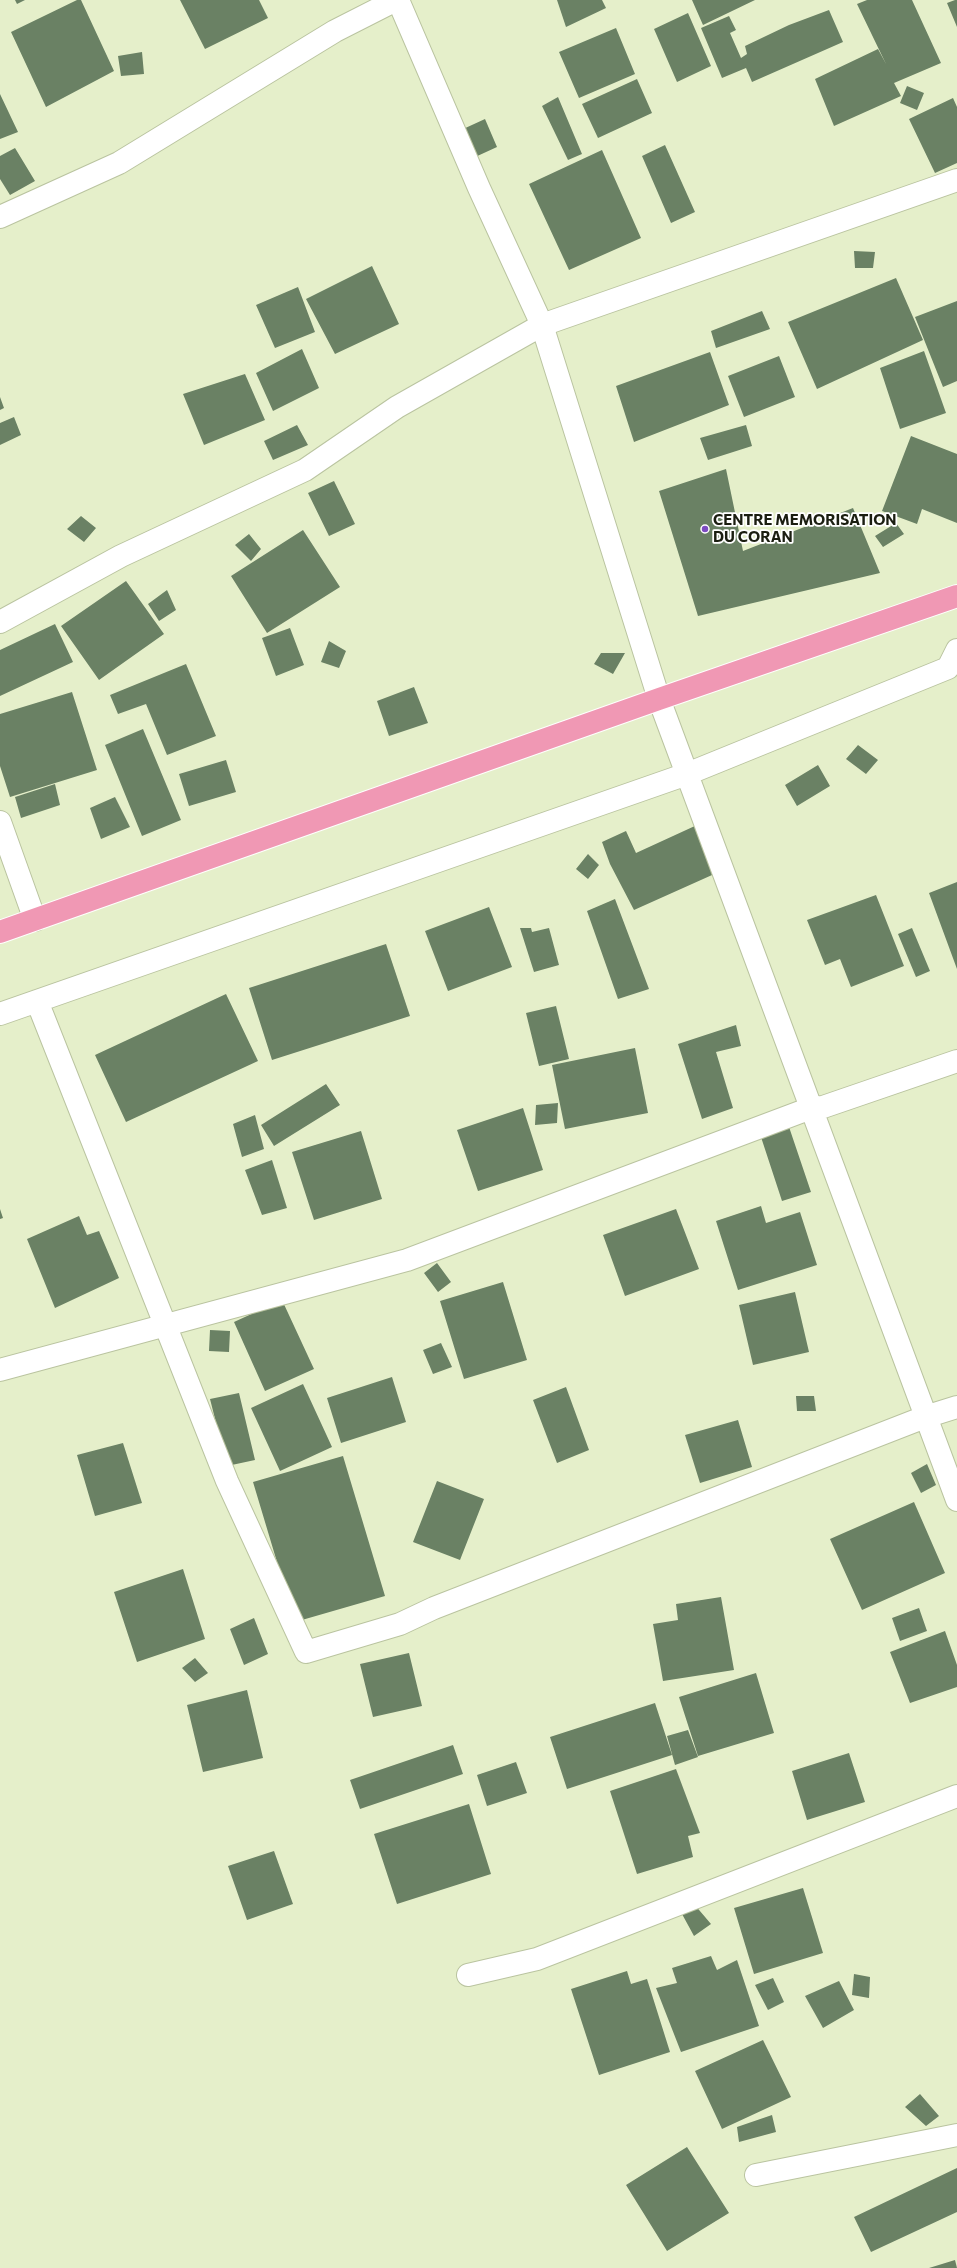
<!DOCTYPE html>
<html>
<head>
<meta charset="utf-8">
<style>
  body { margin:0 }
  canvas { display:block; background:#e5efca }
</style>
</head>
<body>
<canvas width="957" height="2268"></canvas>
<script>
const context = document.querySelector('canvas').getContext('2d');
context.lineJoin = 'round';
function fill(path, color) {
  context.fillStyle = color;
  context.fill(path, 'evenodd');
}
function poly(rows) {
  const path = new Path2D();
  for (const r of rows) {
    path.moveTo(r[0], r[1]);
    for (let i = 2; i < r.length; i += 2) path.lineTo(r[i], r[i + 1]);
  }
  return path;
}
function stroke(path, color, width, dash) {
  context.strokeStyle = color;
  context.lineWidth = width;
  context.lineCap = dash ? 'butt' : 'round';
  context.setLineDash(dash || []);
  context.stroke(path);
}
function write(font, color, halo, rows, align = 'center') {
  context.font = font + ' Commissioner,sans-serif';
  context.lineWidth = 3.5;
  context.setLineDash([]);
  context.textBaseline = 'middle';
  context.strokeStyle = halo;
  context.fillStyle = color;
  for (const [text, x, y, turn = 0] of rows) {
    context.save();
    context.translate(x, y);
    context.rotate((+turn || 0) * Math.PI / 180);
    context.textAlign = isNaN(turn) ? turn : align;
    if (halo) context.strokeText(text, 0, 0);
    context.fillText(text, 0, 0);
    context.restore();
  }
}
fill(poly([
  [15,0,25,0,17,4],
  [77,0,81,0,114,71,46,107,11,32],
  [180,0,259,0,268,18,205,49],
  [557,0,602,0,606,8,566,27],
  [692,0,755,0,703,25],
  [867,0,912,0,941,63,894,83,901,96,834,126,815,79,878,49,886,64,857,4],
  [955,0,957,0,957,27,947,3],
  [829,10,843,42,752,82,746,68,722,78,701,28,729,16,736,30,730,33,741,58,747,54,745,46,789,25],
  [688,13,711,66,677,82,654,29],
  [616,28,635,74,579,98,559,52],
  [142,52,144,74,121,76,118,56],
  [637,79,652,113,598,138,582,104],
  [907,86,924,93,917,110,900,103],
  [0,94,18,132,0,139],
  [558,97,582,154,568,160,542,106],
  [953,98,957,107,957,163,935,173,909,119],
  [485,119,497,147,473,158,461,130],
  [665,145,695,212,671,223,642,156],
  [15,148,35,181,10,195,0,179,0,156],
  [602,150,641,238,569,270,529,184],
  [854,251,875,252,873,268,855,268],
  [372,266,399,324,335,354,306,299],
  [896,278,923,340,817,389,788,322],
  [298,287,315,332,275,348,256,305],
  [957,301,957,381,943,387,915,317],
  [762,311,770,329,716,348,711,331],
  [302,349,319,388,273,411,256,373],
  [924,351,946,413,900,429,880,368],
  [710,352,729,405,634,442,616,386],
  [779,356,795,397,744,417,728,376],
  [245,374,265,420,204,445,183,394],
  [0,397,4,408,0,410],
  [14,417,21,435,0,445,0,423],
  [297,425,308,445,273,460,264,441],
  [746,425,752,446,708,460,700,438],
  [911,436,957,454,957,523,922,509,917,524,882,511],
  [726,469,743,551,853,508,880,573,698,616,659,491],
  [334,481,355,524,329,536,308,493],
  [81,516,96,528,84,542,67,529],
  [896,523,904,534,883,547,875,536],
  [303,530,340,587,267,633,231,576],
  [249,534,261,549,251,561,235,545],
  [126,581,164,634,99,680,61,626],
  [167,590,176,610,159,621,148,604],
  [55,624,73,662,0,696,0,650],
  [290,628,304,665,276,676,262,638],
  [329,641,346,651,339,668,321,662],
  [601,653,625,653,613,674,594,664],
  [186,664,216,736,167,755,146,704,118,714,110,695],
  [414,687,428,723,389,736,377,701],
  [72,692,97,770,10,797,0,766,0,714],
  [143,729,181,820,142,836,105,745],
  [858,745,878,760,866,774,846,759],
  [226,760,236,792,189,806,179,774],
  [818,765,830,786,797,806,785,785],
  [55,784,60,805,21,818,15,797],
  [115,797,130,827,101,839,90,808],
  [697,825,721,871,634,910,610,864,602,842,626,831,636,853],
  [588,854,599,865,588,879,576,869],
  [957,882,957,969,929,893],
  [876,895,904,966,851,987,840,959,825,965,807,920],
  [615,899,649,989,618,999,587,911],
  [489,907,512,967,448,991,425,931],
  [520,928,531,928,532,932,549,928,559,965,534,972],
  [912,928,930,971,916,977,898,934],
  [386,944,410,1016,272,1060,249,988],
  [226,994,258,1061,126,1122,95,1055],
  [556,1006,569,1059,539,1066,526,1013],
  [736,1025,741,1046,716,1052,733,1108,702,1119,678,1044],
  [635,1048,648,1113,565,1129,552,1065],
  [326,1084,340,1105,274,1146,261,1125],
  [558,1103,557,1123,535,1125,536,1105],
  [523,1108,543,1170,478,1191,457,1130],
  [255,1115,264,1149,242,1157,233,1124],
  [788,1124,811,1192,782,1201,760,1134],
  [361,1131,382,1199,314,1220,292,1152],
  [272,1160,287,1208,262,1215,245,1170],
  [761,1206,766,1223,800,1212,817,1265,738,1290,716,1221],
  [0,1209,3,1218,0,1219],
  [676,1209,699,1269,625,1296,603,1235],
  [79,1216,87,1235,99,1231,119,1278,55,1308,27,1239],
  [437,1263,451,1282,438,1292,424,1273],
  [503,1282,527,1360,464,1379,440,1301],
  [795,1292,809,1352,753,1365,739,1305],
  [282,1300,314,1369,265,1391,234,1322],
  [210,1330,230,1331,229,1352,209,1351],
  [441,1343,452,1367,433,1374,423,1350],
  [392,1377,406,1422,341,1443,327,1398],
  [303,1384,332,1447,280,1471,251,1408],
  [566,1387,589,1450,557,1463,533,1400],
  [239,1393,255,1460,227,1466,210,1399],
  [796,1396,814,1396,816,1411,797,1411],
  [738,1420,752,1467,700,1483,685,1435],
  [123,1443,142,1503,95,1516,77,1455],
  [343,1456,385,1596,295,1622,253,1482],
  [927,1464,936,1485,921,1493,911,1473],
  [437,1481,484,1499,460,1560,413,1542],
  [914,1502,945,1573,862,1610,830,1539],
  [183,1569,205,1639,137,1662,114,1592],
  [721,1597,734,1670,663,1681,653,1624,678,1620,676,1604],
  [919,1608,927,1631,900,1641,892,1618],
  [254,1618,268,1654,244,1665,230,1629],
  [945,1631,957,1665,957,1687,910,1703,890,1652],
  [409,1653,422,1706,373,1717,360,1664],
  [195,1658,208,1673,195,1682,182,1668],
  [756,1673,774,1733,698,1756,679,1697],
  [247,1690,263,1758,203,1772,187,1705],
  [655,1703,672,1755,567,1789,550,1737],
  [688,1730,698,1757,675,1765,667,1736],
  [453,1745,463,1774,360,1809,350,1780],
  [849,1753,865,1802,807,1820,792,1771],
  [516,1762,527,1793,487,1806,477,1775],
  [676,1769,700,1833,688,1836,693,1857,637,1874,610,1791],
  [469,1804,491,1874,397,1904,374,1834],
  [274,1851,293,1904,247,1920,228,1866],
  [803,1888,823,1953,754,1974,734,1908],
  [694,1904,711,1924,694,1936,682,1914],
  [711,1956,717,1970,737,1960,759,2026,681,2052,656,1988,677,1983,672,1968],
  [627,1971,631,1984,647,1979,670,2052,599,2075,571,1989],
  [854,1974,870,1977,869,1998,852,1995],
  [773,1978,784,2002,768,2010,755,1985],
  [839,1981,854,2010,823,2028,805,1996],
  [763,2040,791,2097,722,2129,695,2071],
  [920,2094,939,2116,926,2126,905,2107],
  [772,2115,776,2132,739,2142,737,2127],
  [687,2147,729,2213,667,2251,626,2185],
  [957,2168,957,2212,871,2252,854,2217],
  [955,2260,957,2268,929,2268]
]), '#6a8164');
const minor = poly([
  [398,0,479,188,542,325,659,699,957,1500],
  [0,217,119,163,335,31,396,0],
  [0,622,121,556,305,470,397,407,542,325,957,180],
  [0,822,35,920],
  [37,1001,227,1481,306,1652,400,1624,434,1608,925,1417,957,1407],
  [0,1014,687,774,948,668,957,650],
  [0,1370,407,1260,811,1108,823,1107,957,1061],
  [468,1975,537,1959,957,1796],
  [756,2175,957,2135]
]);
const highway = poly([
  [0,932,659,699,957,596]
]);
stroke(minor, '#bac4a0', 24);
stroke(highway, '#fff', 24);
stroke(minor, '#fff', 22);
stroke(highway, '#f098b4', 22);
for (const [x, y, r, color] of [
  [705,529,4,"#7c4ac1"]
]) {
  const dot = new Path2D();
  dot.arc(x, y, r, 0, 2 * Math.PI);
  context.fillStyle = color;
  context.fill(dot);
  stroke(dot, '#fff', 1.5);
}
write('bold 15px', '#1b1e11', '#fff', [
  ["CENTRE MEMORISATION",713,520],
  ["DU CORAN",713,537]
], 'left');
</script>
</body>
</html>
